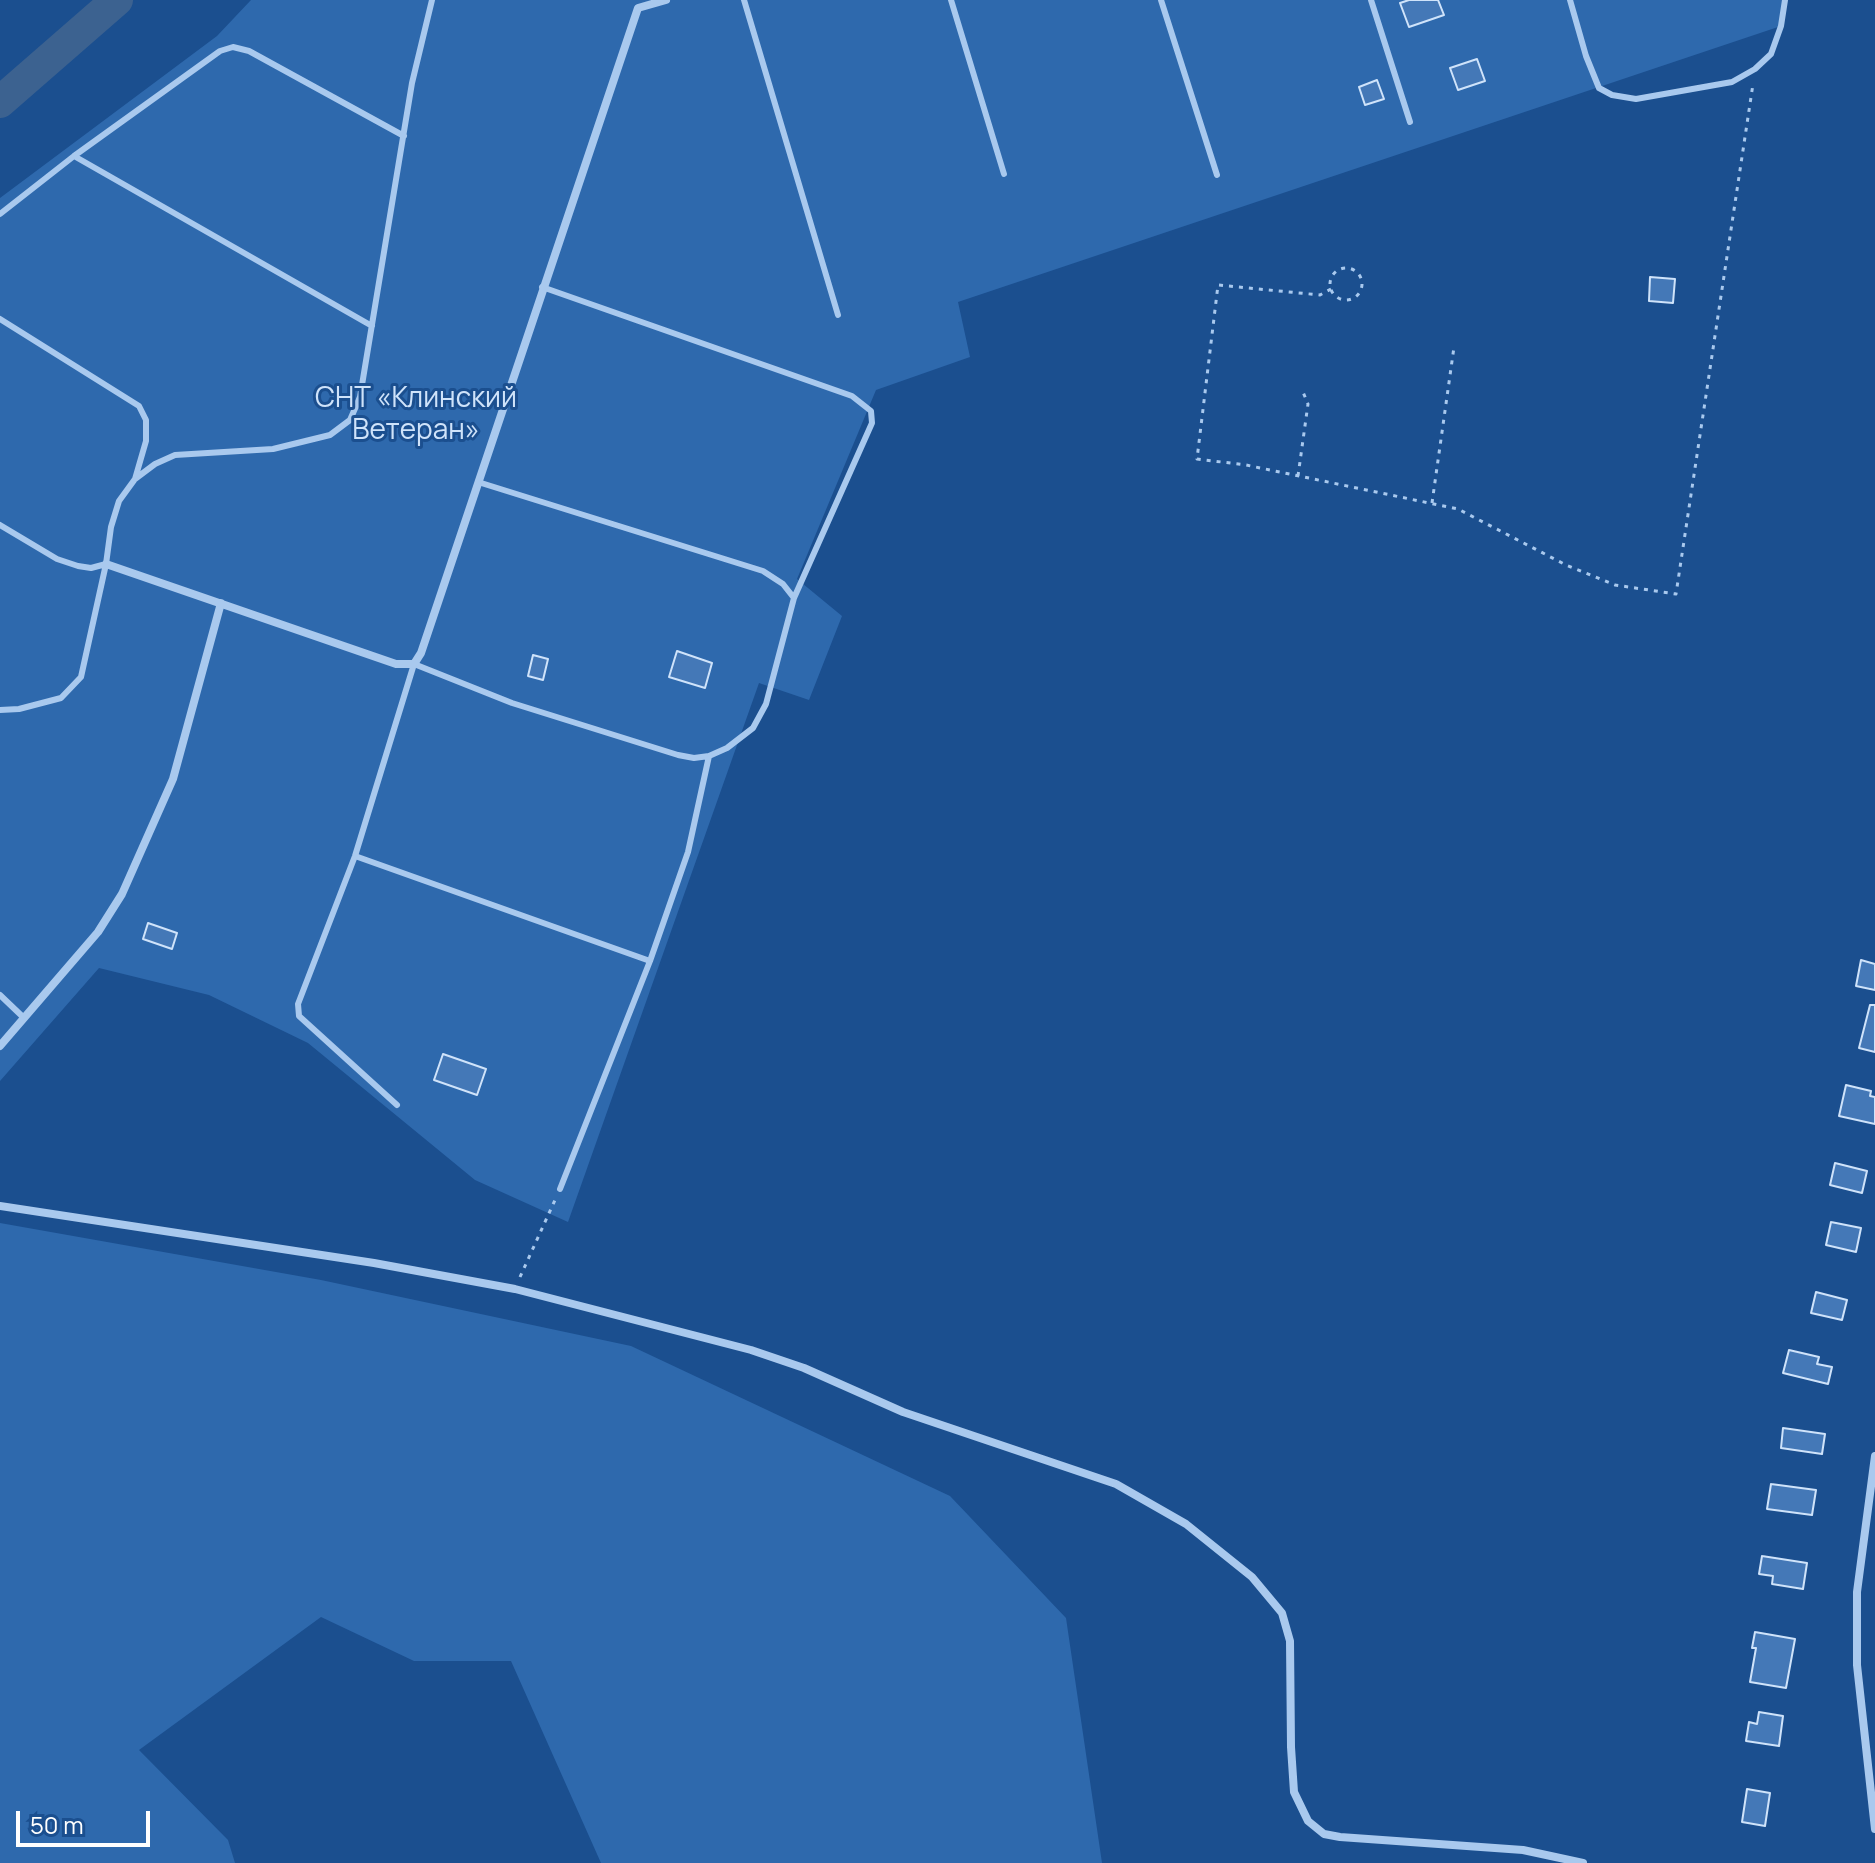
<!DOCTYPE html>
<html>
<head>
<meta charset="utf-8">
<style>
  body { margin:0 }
  #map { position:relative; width:1875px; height:1863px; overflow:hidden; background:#1b4f8f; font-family:Manrope,sans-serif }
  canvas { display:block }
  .scale { position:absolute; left:16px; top:1811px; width:134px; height:36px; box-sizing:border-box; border:4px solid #fff; border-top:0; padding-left:10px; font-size:24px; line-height:28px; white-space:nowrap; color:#fff; -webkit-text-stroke:6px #1b4f8f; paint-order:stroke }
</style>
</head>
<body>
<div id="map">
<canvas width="1875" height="1863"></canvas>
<div class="scale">50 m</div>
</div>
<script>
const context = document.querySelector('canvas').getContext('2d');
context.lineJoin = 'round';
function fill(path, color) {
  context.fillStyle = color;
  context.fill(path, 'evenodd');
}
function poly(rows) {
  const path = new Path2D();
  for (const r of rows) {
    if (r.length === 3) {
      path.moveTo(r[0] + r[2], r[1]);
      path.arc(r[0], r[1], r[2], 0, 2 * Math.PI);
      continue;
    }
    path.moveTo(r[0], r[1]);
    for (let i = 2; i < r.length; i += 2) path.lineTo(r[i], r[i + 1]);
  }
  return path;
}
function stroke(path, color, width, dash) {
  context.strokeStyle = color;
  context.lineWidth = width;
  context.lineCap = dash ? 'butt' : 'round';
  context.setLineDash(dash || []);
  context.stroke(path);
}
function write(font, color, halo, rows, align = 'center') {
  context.font = font + ' Manrope,sans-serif';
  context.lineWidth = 6;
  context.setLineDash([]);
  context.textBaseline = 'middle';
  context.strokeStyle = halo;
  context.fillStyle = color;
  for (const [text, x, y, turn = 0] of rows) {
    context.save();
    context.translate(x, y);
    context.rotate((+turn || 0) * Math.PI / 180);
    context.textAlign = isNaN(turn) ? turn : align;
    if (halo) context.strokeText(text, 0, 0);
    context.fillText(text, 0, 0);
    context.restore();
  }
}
fill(poly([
  [251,0,1785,0,1781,26,958,302,970,357,876,390,797,579,842,616,809,700,759,683,568,1222,475,1180,308,1043,209,995,99,968,0,1081,0,198,217,36],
  [0,1223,321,1280,631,1346,950,1496,1066,1618,1102,1863,601,1863,511,1661,414,1661,321,1617,139,1750,228,1840,235,1863,0,1863]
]), '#2e69ad');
stroke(poly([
  [0,102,117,0]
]), '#3c6290', 32);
const building = poly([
  [1409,0,1438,0,1444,15,1409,27,1400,3,1409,0],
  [1477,59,1485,81,1458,90,1450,68,1477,59],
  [1377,80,1384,99,1365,105,1359,87,1377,80],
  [1650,277,1675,279,1673,303,1649,301,1650,277],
  [677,651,712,663,705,688,669,677,677,651],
  [533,655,548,659,543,680,528,676,533,655],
  [148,923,177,933,172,949,143,939,148,923],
  [1861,960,1875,964,1875,990,1856,986,1861,960],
  [1870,1005,1875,1005,1875,1052,1859,1048,1870,1005],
  [443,1054,486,1069,477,1095,434,1080,443,1054],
  [1846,1085,1871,1091,1870,1096,1875,1097,1875,1124,1839,1116,1846,1085],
  [1835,1163,1867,1171,1862,1193,1830,1185,1835,1163],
  [1831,1222,1861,1228,1856,1252,1826,1245,1831,1222],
  [1816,1292,1847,1300,1842,1320,1811,1313,1816,1292],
  [1789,1350,1819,1357,1817,1364,1832,1367,1828,1384,1783,1373,1789,1350],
  [1783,1428,1825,1434,1822,1454,1781,1448,1783,1428],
  [1771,1484,1816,1490,1812,1515,1767,1509,1771,1484],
  [1762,1556,1807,1563,1803,1589,1772,1584,1773,1576,1759,1574,1762,1556],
  [1755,1632,1795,1639,1786,1688,1750,1682,1756,1648,1752,1648,1755,1632],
  [1759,1712,1783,1716,1779,1746,1746,1741,1749,1722,1757,1724,1759,1712],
  [1747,1789,1770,1793,1765,1826,1742,1822,1747,1789]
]);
fill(building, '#4478b7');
stroke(building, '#cfe3fa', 2);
stroke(poly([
  [1346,284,16],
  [1331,289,1320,295,1218,285,1197,459,1246,465,1458,509,1566,565,1615,585,1676,594,1753,84],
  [1298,476,1308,404,1303,392],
  [1432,503,1454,347],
  [520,1277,555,1200]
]), '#a9c9ee', 3, [4, 6]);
stroke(poly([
  [744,0,838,315],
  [951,0,1004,174],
  [1161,0,1217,175],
  [1371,0,1410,122],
  [1570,0,1586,56,1599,88,1612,95,1636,99,1732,82,1755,69,1771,54,1781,26,1785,0],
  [74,156,372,326],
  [0,214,74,156,220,51,233,47,249,51,404,136],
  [542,287,852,396,871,411,872,423,794,598],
  [0,319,139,406,146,420,146,441,135,479],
  [0,525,57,559,78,566,91,568,106,564],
  [0,710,19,709,61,698,81,677,106,564,111,527,119,501,135,479,155,464,175,455,273,449,330,435,350,420,360,397,412,83,432,0],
  [355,856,650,961],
  [0,995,23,1017],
  [397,1105,299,1016,298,1004,355,856,414,664,512,703,678,755,694,758,709,756,727,748,753,728,766,704,794,598,783,584,763,571,478,482],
  [560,1189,650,961,688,852,709,756]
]), '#a9c9ee', 6);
stroke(poly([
  [106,564,396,664,414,664,421,653,638,8,666,0],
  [0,1046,98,932,122,894,173,779,221,603],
  [0,1206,374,1263,515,1289,751,1350,804,1368,903,1412,1116,1484,1186,1524,1252,1577,1282,1613,1290,1641,1291,1747,1294,1792,1308,1821,1324,1834,1340,1837,1523,1850,1583,1863],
  [1875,1456,1857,1592,1857,1665,1875,1829]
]), '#a9c9ee', 8);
write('28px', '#cfe3fa', '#1b4f8f', [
  ["СНТ «Клинский",416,399],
  ["Ветеран»",416,431]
]);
</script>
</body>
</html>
